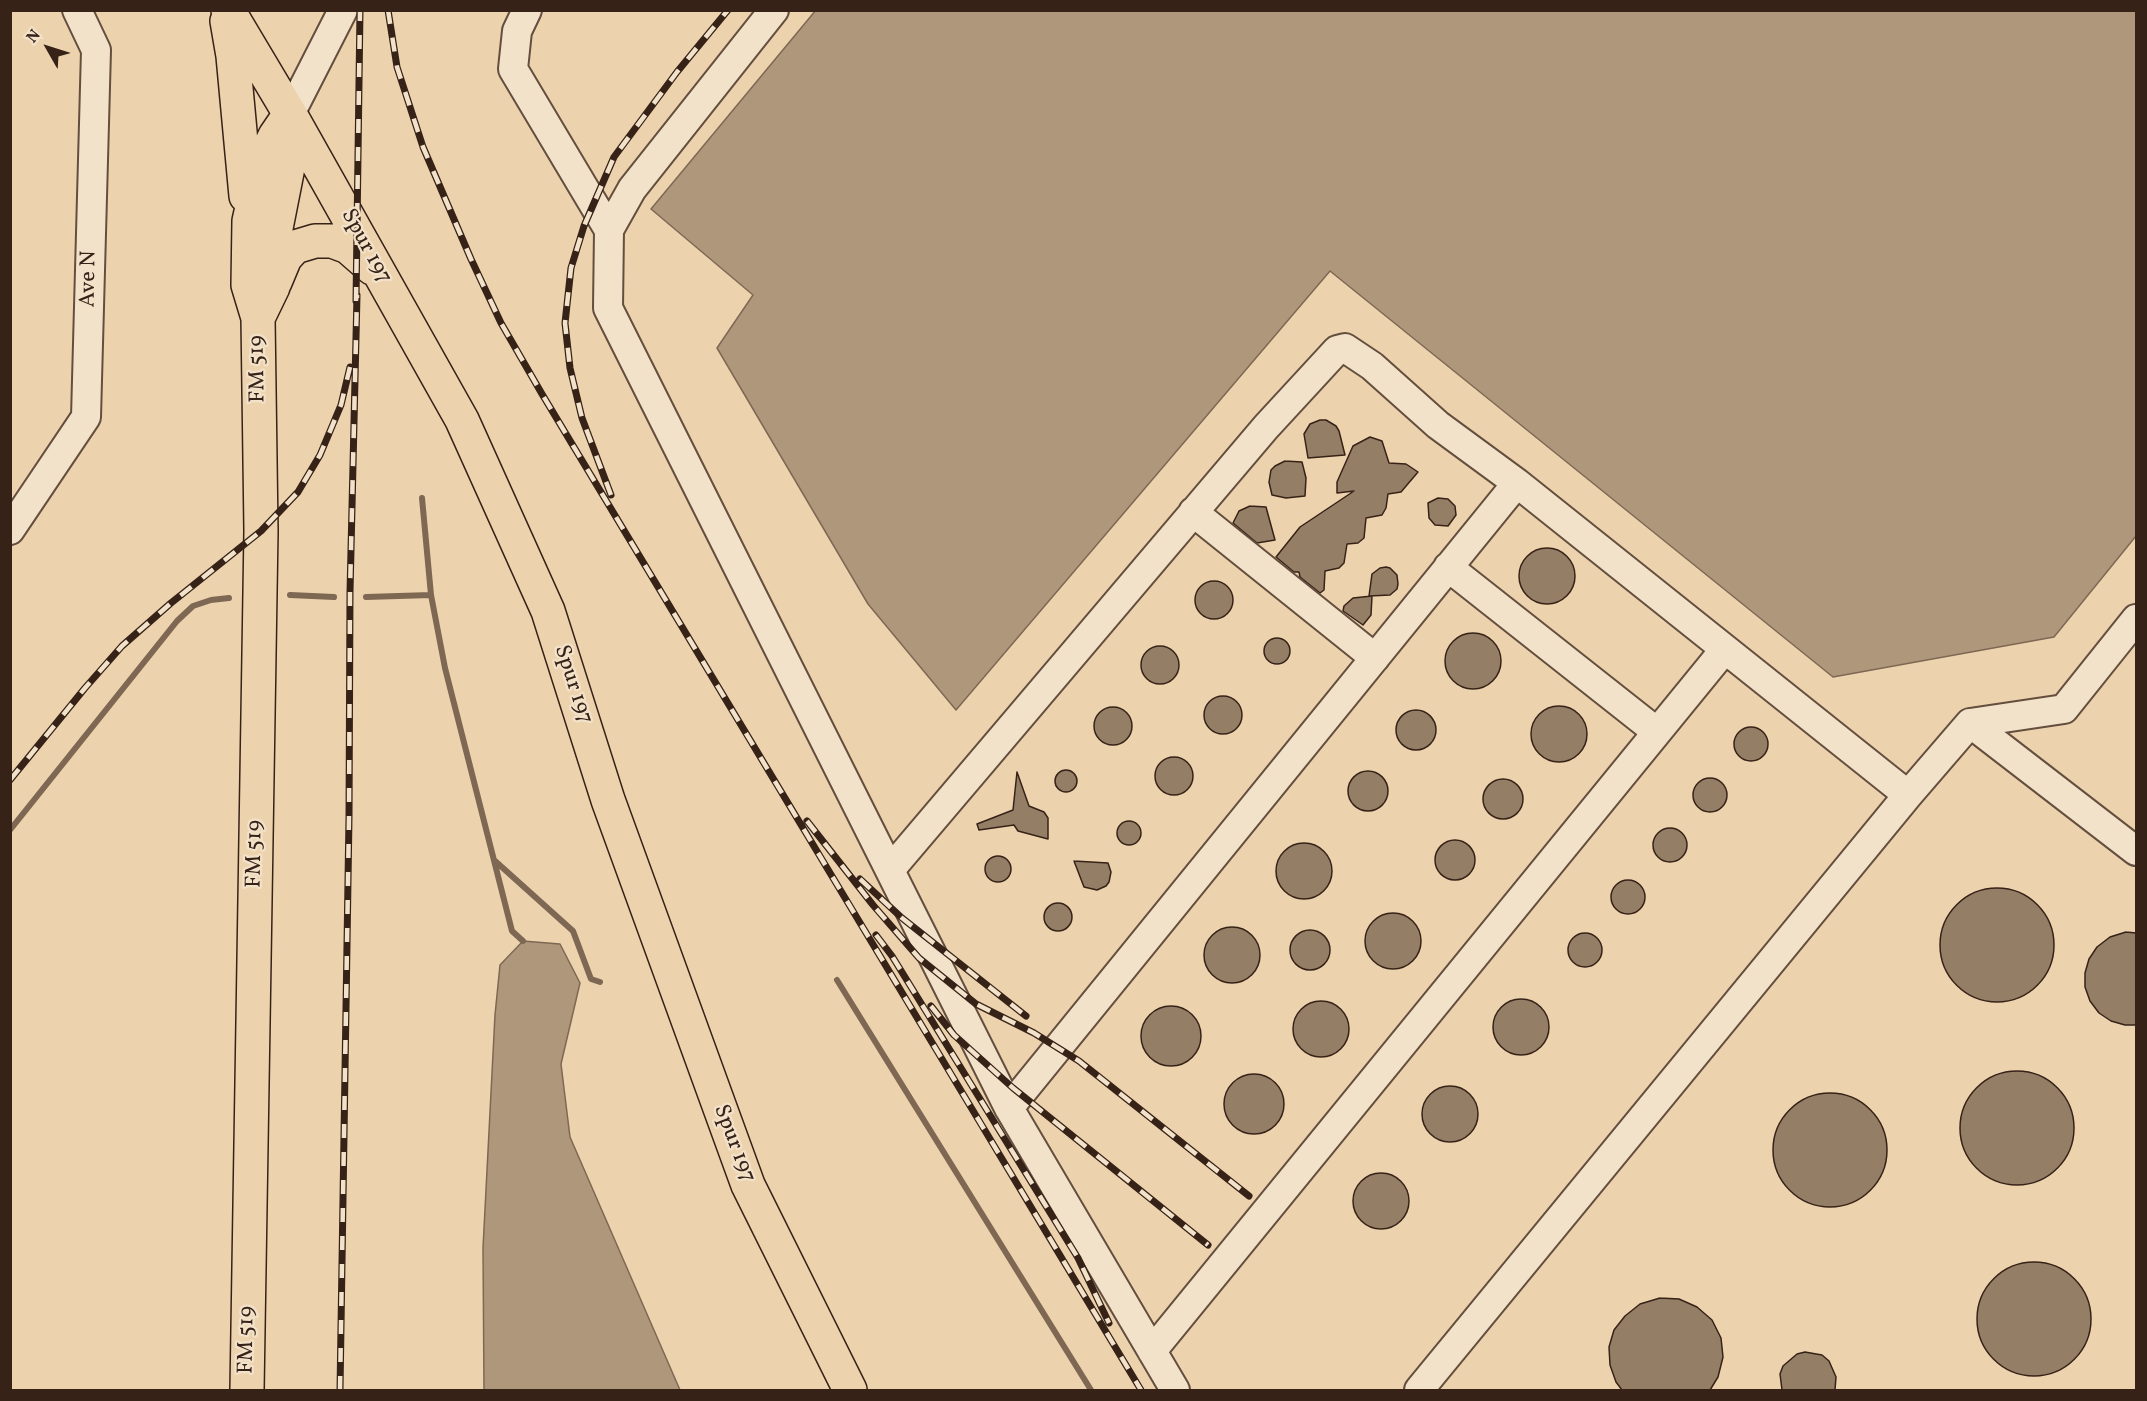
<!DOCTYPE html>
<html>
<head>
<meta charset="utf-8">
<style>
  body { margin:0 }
  #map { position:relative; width:2147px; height:1401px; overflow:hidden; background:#ecd3ae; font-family:Vollkorn,serif }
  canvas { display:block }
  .frame { position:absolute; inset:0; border:12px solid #372218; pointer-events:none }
  .north { position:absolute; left:18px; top:18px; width:60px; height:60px; -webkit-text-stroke:4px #f3e2ca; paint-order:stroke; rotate:309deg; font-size:16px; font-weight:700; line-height:24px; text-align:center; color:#372218 }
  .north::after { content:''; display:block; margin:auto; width:21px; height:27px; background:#372218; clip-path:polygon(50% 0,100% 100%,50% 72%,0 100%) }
</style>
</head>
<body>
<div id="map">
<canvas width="2147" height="1401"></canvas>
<div class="frame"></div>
<div class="north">N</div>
</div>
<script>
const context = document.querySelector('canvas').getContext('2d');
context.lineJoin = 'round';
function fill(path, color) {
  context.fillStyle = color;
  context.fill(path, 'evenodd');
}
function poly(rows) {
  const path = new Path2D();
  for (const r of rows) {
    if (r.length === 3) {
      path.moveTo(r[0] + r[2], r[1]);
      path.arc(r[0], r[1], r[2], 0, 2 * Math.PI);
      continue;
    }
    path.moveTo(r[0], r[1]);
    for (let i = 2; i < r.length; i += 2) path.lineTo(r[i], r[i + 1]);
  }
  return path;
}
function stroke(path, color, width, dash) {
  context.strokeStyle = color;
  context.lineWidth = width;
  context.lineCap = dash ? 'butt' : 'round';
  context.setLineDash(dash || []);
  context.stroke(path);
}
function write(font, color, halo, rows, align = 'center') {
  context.font = font + ' Vollkorn,serif';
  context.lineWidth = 4.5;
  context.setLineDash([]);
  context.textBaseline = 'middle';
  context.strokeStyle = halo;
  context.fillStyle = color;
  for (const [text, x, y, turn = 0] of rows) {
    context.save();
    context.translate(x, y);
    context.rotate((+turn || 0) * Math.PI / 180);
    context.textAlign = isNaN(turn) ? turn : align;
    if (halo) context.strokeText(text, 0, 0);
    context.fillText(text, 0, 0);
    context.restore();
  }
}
const water = poly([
  [816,10,2136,11,2136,536,2054,637,1833,677,1330,271,956,710,868,604,717,348,753,295,651,209,816,10],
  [523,941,560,944,580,983,561,1064,570,1137,680,1390,484,1390,483,1248,495,1015,500,965,523,941]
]);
fill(water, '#ae977b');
stroke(water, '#7e6853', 1.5);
stroke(poly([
  [422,498,431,595,445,668,512,931,523,941],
  [290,595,334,597],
  [366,597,431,595],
  [10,830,177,621,193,606,211,600,229,598],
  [494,860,573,931,591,979,600,982],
  [837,980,1091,1390]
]), '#7e6853', 6);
const building = poly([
  [1320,420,1326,420,1336,426,1339,431,1345,455,1308,458,1304,434,1310,424,1320,420],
  [1370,437,1382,441,1389,463,1406,464,1418,472,1401,492,1388,494,1386,508,1382,515,1366,518,1364,538,1358,543,1347,544,1344,563,1339,568,1325,571,1324,590,1320,593,1300,577,1299,572,1294,572,1276,557,1300,527,1354,491,1337,493,1337,482,1353,446,1370,437],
  [1285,461,1302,462,1306,478,1305,496,1286,498,1272,495,1269,482,1271,470,1275,466,1285,461],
  [1438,498,1448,499,1455,506,1456,515,1448,526,1435,525,1429,518,1428,503,1438,498],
  [1250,506,1266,507,1275,540,1257,543,1233,523,1239,511,1250,506],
  [1547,576,28],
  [1386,567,1390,568,1397,575,1398,584,1397,589,1390,595,1369,596,1372,574,1380,568,1386,567],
  [1214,600,19],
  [1372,596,1371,615,1363,625,1343,611,1344,606,1353,598,1372,596],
  [1473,661,28],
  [1277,651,13],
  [1160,665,19],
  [1223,715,19],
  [1559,734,28],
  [1113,726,19],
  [1416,730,20],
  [1751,744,17],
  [1174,776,19],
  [1066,781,11],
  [1368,791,20],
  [1017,772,1029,806,1044,812,1048,818,1048,839,1018,831,1014,825,979,830,977,824,1013,810,1017,772],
  [1710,795,17],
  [1503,799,20],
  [1129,833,12],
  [1670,845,17],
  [1455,860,20],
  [1304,871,28],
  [998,869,13],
  [1074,861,1108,863,1111,872,1109,882,1106,886,1097,890,1084,887,1074,861],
  [1628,897,17],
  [1997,945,57],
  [1058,917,14],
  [1393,941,28],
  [1232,955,28],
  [1310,950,20],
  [2126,932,2136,933,2136,1025,2125,1025,2111,1021,2099,1013,2090,1001,2085,987,2085,973,2089,959,2097,947,2110,937,2126,932],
  [1585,950,17],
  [1521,1027,28],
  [1321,1029,28],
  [1171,1036,30],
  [2017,1128,57],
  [1254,1104,30],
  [1450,1114,28],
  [1830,1150,57],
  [1381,1201,28],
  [2034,1319,57],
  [1660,1298,1679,1299,1697,1307,1712,1320,1721,1338,1723,1357,1718,1377,1710,1390,1622,1390,1616,1382,1610,1365,1609,1347,1614,1330,1625,1316,1640,1304,1660,1298],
  [1805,1352,1822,1355,1829,1361,1836,1377,1835,1390,1782,1390,1780,1374,1783,1366,1797,1354,1805,1352]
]);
fill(building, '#957e66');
stroke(building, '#372218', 1.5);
const minor = poly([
  [527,10,517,31,513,69,609,230],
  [774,10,632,189,609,230,608,308,1009,1108,1175,1390],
  [290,114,343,10],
  [1193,512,1375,658],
  [10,530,86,417,96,50,77,10],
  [1448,567,1657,732],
  [1970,723,2136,851],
  [890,870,1266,427,1337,350,1345,348,1372,366,1438,425,1517,483],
  [1009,1108,1517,483,1908,795],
  [1152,1351,1725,649],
  [1419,1390,1908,795,1970,723,2064,709,2136,619]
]);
const major = poly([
  [228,10,290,114,462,420,548,611,608,800,748,1185,850,1390],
  [227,21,233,56,246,196],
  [275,282,285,258,295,247,315,241,332,241,348,247,372,268],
  [258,318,273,287,276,228,291,152,290,115],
  [247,1390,261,531,258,318,248,285,249,221,262,163,275,136,290,114]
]);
stroke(minor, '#644e3e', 32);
stroke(major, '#372218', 36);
stroke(minor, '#f3e2ca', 28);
stroke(major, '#ecd3ae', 33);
const rail = poly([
  [388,10,397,67,423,147,471,259,501,323,542,394,1141,1390],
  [356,301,360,10],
  [611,495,582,418,570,368,565,323,571,268,584,226,614,157,677,72,728,10],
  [10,780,85,688,122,646,171,603,261,531,298,492,320,455,341,405,350,367],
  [807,821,873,905,919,958,976,1004,1034,1033,1079,1061,1249,1196],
  [860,879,902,918,1026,1016],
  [876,935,892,956,1078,1258,1109,1323],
  [931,1006,954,1035,1013,1088,1208,1245],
  [340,1390,349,817,350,592,357,295]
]);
stroke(rail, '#372218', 7);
stroke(rail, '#f3e2ca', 4.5, [14]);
write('22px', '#372218', '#f3e2ca', [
  ["Spur 197",365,247,61],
  ["Ave N",90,279,-89],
  ["FM 519",259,369,-91],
  ["Spur 197",572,685,72],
  ["FM 519",256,854,-89],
  ["Spur 197",733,1144,69],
  ["FM 519",248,1340,-89]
]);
</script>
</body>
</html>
